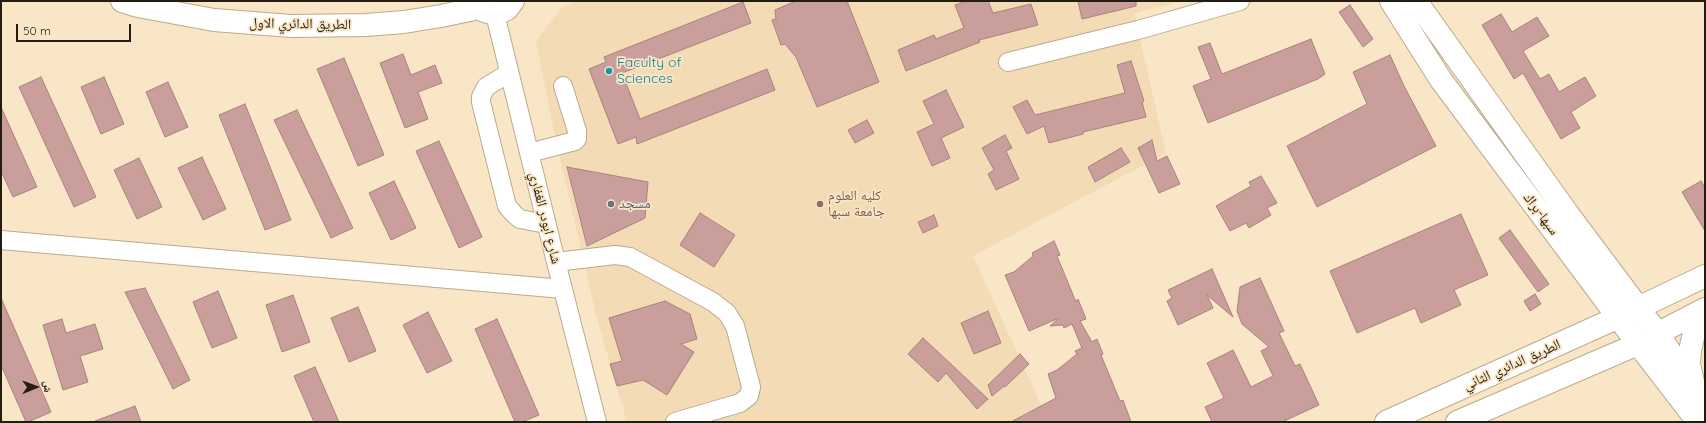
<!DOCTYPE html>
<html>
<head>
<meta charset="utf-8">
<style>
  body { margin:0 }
  #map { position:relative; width:1706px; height:423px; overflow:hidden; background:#f9e6c6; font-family:Quicksand,"Noto Naskh Arabic",sans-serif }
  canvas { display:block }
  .frame { position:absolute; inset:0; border:2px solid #231d11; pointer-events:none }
  .north { position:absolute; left:16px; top:367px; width:40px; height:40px; -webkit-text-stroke:3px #f9e6c6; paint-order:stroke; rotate:89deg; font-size:11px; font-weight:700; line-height:16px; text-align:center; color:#231d11 }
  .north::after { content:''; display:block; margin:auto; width:14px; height:18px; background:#231d11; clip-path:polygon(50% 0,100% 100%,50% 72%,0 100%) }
  .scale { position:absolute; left:16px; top:24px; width:115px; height:18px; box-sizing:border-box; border:2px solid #231d11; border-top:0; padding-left:5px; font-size:12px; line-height:14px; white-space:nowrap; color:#231d11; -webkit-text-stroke:3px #f9e6c6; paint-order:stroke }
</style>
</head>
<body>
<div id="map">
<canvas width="1706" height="423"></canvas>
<div class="frame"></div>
<div class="north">ش</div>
<div class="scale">50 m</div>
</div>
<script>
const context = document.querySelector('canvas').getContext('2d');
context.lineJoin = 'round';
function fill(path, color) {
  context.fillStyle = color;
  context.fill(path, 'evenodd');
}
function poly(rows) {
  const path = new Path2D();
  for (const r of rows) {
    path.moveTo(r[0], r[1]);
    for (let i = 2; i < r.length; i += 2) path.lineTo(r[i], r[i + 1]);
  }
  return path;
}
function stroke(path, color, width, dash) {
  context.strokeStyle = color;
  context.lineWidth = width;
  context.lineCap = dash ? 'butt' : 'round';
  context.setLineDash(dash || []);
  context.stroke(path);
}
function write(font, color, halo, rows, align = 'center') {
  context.font = font + ' Quicksand,"Noto Naskh Arabic",sans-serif';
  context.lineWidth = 3.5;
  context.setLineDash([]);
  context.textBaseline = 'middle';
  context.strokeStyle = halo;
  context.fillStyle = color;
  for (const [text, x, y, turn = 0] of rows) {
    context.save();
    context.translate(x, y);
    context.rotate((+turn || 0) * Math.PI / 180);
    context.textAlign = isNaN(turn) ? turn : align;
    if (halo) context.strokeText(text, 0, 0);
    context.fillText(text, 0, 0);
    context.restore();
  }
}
fill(poly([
  [579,1,1183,1,1134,13,1166,153,973,256,1049,422,627,422,596,315,555,136,536,41,562,7]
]), '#f2dbb5');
const building = poly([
  [796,1,847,1,879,82,817,107,796,57,785,44,781,45,772,20,776,19,775,10,796,1],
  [966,1,988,1,993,13,1031,4,1038,25,979,40,980,42,906,71,898,50,934,35,936,39,964,28,955,5,966,1],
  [1078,1,1136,1,1136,6,1082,19,1078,1],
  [743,2,751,23,622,73,640,119,767,69,775,90,637,144,636,137,618,144,589,69,606,62,604,57,743,2],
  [1350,5,1373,39,1363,47,1339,12,1350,5],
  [1501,14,1512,32,1537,17,1549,36,1523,51,1540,79,1549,74,1559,92,1585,77,1596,96,1571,112,1580,128,1561,139,1523,73,1514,79,1482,25,1501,14],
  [1311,39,1325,74,1318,79,1208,123,1193,86,1211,79,1198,47,1210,43,1222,74,1311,39],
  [403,54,411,75,435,65,442,83,418,92,428,119,405,128,380,63,403,54],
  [1390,55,1404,86,1436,146,1317,207,1287,146,1367,104,1353,72,1390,55],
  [344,58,384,155,358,166,317,69,344,58],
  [1131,61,1144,101,1142,102,1146,117,1083,132,1083,134,1049,143,1044,126,1027,134,1013,107,1027,100,1035,115,1125,93,1117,65,1131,61],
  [41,77,96,197,74,207,19,87,41,77],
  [104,77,124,124,101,134,81,87,104,77],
  [168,82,188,127,165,137,146,92,168,82],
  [946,90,964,127,941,138,950,158,932,166,917,132,934,124,923,101,946,90],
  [245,104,291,220,265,230,219,115,245,104],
  [1,107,37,187,13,197,1,171,1,107],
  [297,110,353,228,331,238,274,120,297,110],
  [867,120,874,133,855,143,848,130,867,120],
  [1005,135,1012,148,1006,151,1019,179,996,190,988,174,994,170,982,148,1005,135],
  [1152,140,1157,161,1167,156,1180,184,1159,193,1138,148,1152,140],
  [439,141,482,237,459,248,416,151,439,141],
  [1121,148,1130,162,1095,182,1088,167,1121,148],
  [202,157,226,209,203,220,178,168,202,157],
  [139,158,162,207,137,219,114,170,139,158],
  [567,167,648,182,645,218,587,246,567,167],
  [1261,176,1277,203,1267,208,1271,215,1249,228,1246,223,1230,231,1216,206,1251,186,1249,182,1261,176],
  [394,181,416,228,391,240,369,193,394,181],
  [1701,181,1705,187,1705,231,1682,192,1701,181],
  [700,213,735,235,714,267,680,245,700,213],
  [1461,214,1488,275,1454,290,1461,305,1421,323,1415,308,1357,333,1330,271,1461,214],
  [934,215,938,226,923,233,918,222,934,215],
  [1510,230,1549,284,1538,292,1499,238,1510,230],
  [1054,241,1060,255,1057,256,1076,302,1078,299,1086,319,1080,321,1092,342,1097,339,1103,354,1101,355,1120,401,1123,400,1131,422,1011,422,1056,398,1048,374,1057,370,1077,354,1075,351,1082,348,1072,324,1064,328,1063,325,1050,326,1059,318,1029,331,1005,275,1014,272,1033,256,1032,253,1054,241],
  [1212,269,1233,317,1207,295,1213,308,1178,325,1167,301,1172,298,1168,290,1212,269],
  [1260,278,1284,331,1279,333,1295,366,1300,364,1319,405,1282,422,1212,422,1205,407,1224,398,1207,363,1233,350,1251,387,1273,376,1261,351,1269,347,1242,324,1237,311,1240,287,1260,278],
  [145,288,190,380,173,389,125,292,145,288],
  [218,291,237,338,212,348,193,302,218,291],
  [1535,294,1541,304,1530,311,1524,301,1535,294],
  [293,295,310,342,282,352,266,305,293,295],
  [1,298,51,412,28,422,26,422,1,365,1,298],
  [665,301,690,314,697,339,681,344,694,352,667,395,643,380,617,386,610,364,622,361,609,318,665,301],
  [358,307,376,351,349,362,331,318,358,307],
  [988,311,1001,343,974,354,961,323,988,311],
  [428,312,452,361,427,373,403,325,428,312],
  [62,319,66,333,95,324,103,349,80,356,88,382,63,390,43,325,62,319],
  [497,319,539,415,522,422,515,422,475,329,497,319],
  [923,338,953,366,988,399,977,409,946,373,938,382,908,354,923,338],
  [1020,354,1029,364,1005,387,1004,386,992,396,988,385,1020,354],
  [315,367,339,422,314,422,294,376,315,367],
  [135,406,141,422,95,422,95,421,135,406]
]);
fill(building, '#ca9e9b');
stroke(building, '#a8827f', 1);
const minor = poly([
  [495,14,556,262,597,422],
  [1008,62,1138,30,1240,1],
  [509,73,486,87,481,97,481,102,507,206,515,215,520,219,546,224],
  [529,153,575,141,577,139,577,131,563,86],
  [1,240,563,289],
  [556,262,615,255,630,257,713,302,727,313,735,326,750,383,751,387,749,396,740,403,675,422]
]);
const major = poly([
  [122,1,138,6,214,20,291,26,366,25,404,22,441,16,479,8],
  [474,1,484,11,495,14,507,9,513,1],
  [1638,308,1705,276],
  [1641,342,1705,309]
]);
const highway = poly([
  [1391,1,1441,80,1638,344,1698,422],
  [1416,1,1568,214,1658,334,1705,404],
  [1693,382,1689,364,1690,351,1693,337,1698,325,1705,314],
  [1386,422,1632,311],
  [1457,422,1638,344]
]);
stroke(minor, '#bcaa8c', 20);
stroke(major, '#bcaa8c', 24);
stroke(highway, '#bcaa8c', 24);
stroke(minor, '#fff', 18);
stroke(major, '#fff', 22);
stroke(highway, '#fff', 22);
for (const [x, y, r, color] of [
  [609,71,4,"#0f9aa8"],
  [611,204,4,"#6b7280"],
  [820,204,4,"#8d6e63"]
]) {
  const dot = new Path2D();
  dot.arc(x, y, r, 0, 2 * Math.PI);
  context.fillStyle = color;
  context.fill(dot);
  stroke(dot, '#f9e6c6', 1.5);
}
write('14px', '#231d11', '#f9e6c6', [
  ["الطريق الدائري الاول",300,24,1],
  ["سبها-براك",1541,214,53],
  ["شارع ابودر الغفاري",545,218,76],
  ["الطريق الدائري الثاني",1512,365,-24]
]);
write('14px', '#0d838f', '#f9e6c6', [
  ["Faculty of",617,63],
  ["Sciences",617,79]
], 'left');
write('14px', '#785e54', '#f9e6c6', [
  ["كليه العلوم",828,196],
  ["جامعة سبها",828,212]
], 'left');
write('14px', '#5b616d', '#f9e6c6', [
  ["مسجد",619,204]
], 'left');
</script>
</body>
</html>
